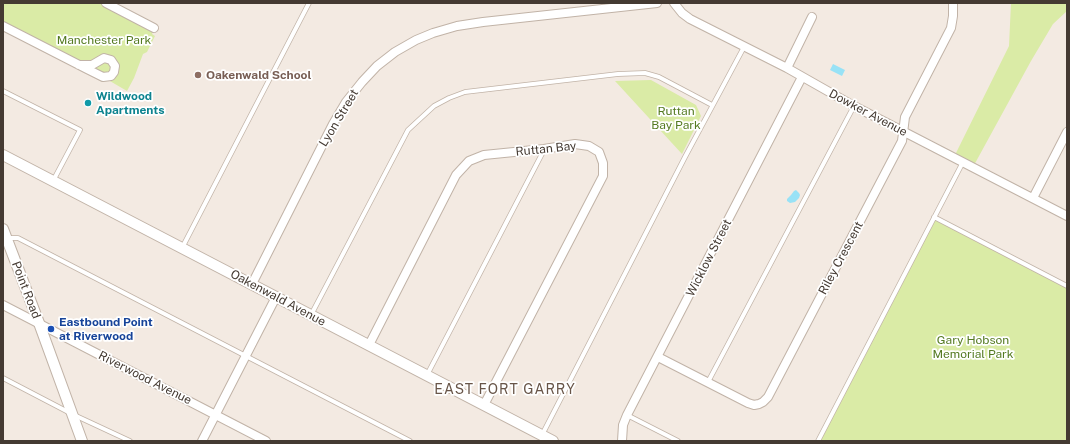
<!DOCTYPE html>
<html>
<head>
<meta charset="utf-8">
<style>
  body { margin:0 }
  #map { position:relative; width:1070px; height:444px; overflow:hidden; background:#f3eae2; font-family:"Public Sans",sans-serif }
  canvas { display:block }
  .frame { position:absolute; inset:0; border:4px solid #443a32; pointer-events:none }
</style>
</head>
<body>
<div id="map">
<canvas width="1070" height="444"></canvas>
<div class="frame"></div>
</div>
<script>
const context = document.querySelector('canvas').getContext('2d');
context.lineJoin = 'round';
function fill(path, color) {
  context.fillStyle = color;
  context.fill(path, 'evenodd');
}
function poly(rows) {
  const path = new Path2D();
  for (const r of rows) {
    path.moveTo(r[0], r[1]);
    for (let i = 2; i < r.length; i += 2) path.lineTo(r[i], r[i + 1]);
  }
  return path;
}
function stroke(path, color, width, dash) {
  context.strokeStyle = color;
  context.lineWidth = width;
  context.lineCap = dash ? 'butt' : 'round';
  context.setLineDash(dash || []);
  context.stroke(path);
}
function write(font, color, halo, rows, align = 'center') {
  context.font = font + ' "Public Sans",sans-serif';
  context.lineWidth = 3.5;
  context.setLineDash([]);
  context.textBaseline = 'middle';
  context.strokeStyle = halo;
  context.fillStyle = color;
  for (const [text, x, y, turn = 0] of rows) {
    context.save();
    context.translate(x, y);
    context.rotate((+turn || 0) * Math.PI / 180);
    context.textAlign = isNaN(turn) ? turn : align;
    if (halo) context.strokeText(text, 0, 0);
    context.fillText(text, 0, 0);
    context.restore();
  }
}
fill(poly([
  [3,3,106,3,154,28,152,34,155,36,147,52,143,54,134,78,127,91,103,77,3,26],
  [1011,3,1067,3,1067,11,1053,24,1031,61,973,167,954,157,1009,46],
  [651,80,696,105,701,116,682,154,615,81],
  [934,217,1067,286,1067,441,818,441]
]), '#daeba6');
fill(poly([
  [833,64,845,70,842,76,830,70],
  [796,190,799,193,800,195,799,198,795,202,790,203,787,201,787,199,791,195,794,191]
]), '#98e2f6');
const service = poly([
  [3,91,80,130,53,181],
  [934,217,1067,286],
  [6,238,18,238,410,441],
  [182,248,309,3],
  [311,315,408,130,434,106,449,98,465,92,618,74,645,73,659,77,712,105],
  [427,375,544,150],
  [3,378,72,414,130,441],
  [708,382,854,106],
  [627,415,678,441],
  [542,435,685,157,744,47],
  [818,441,963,162]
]);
const minor = poly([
  [106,3,154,28],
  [674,3,682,13,690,19,787,68,854,106,1067,216],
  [3,26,87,69,103,77,111,76,114,72,115,66,111,60,104,58,92,65,79,65],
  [787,68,812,17],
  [1033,198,1067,132],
  [252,284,333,124,346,102,362,82,377,66,395,52,416,40,433,33,457,26,483,22,657,3],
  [3,305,266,441],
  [369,345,456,175,469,161,484,155,544,149,575,144,589,146,599,152,603,163,603,176,484,405],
  [658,357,748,403,754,405,759,404,763,402,768,397,902,141,905,117,951,28,953,16,953,3],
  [202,441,276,297],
  [622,441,623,425,627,415,802,77]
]);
const tertiary = poly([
  [3,155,553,441],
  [3,229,39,323,82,441]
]);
stroke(service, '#c1b3a7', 5.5);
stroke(minor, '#c1b3a7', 10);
stroke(tertiary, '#c1b3a7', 12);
stroke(service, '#fff', 4);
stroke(minor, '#fff', 8);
stroke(tertiary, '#fff', 10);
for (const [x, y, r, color] of [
  [198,75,4,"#8d6e63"],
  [88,103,4,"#0f9aa8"],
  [51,329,4,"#1a4fb4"]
]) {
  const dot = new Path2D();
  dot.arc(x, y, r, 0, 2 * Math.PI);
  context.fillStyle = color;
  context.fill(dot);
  stroke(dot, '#fff', 1.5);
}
write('12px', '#547a21', '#fff', [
  ["Manchester Park",104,40],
  ["Ruttan",676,111],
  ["Bay Park",676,125],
  ["Gary Hobson",973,340],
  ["Memorial Park",973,354]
]);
write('bold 12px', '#785e54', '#fff', [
  ["Oakenwald School",206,75]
], 'left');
write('bold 12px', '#0d838f', '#fff', [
  ["Wildwood",96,96],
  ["Apartments",96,110]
], 'left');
write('12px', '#443a32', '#fff', [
  ["Dowker Avenue",868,113,28],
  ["Lyon Street",339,118,-59],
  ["Ruttan Bay",546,149,-6],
  ["Wicklow Street",709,258,-63],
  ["Riley Crescent",841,258,-62],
  ["Point Road",26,290,69],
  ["Oakenwald Avenue",278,298,28],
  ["Riverwood Avenue",145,378,27]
]);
write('bold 12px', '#164399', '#fff', [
  ["Eastbound Point",59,322],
  ["at Riverwood",59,336]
], 'left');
context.letterSpacing = '1px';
write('14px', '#685548', '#fff', [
  ["EAST FORT GARRY",505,390]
]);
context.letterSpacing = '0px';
</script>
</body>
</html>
